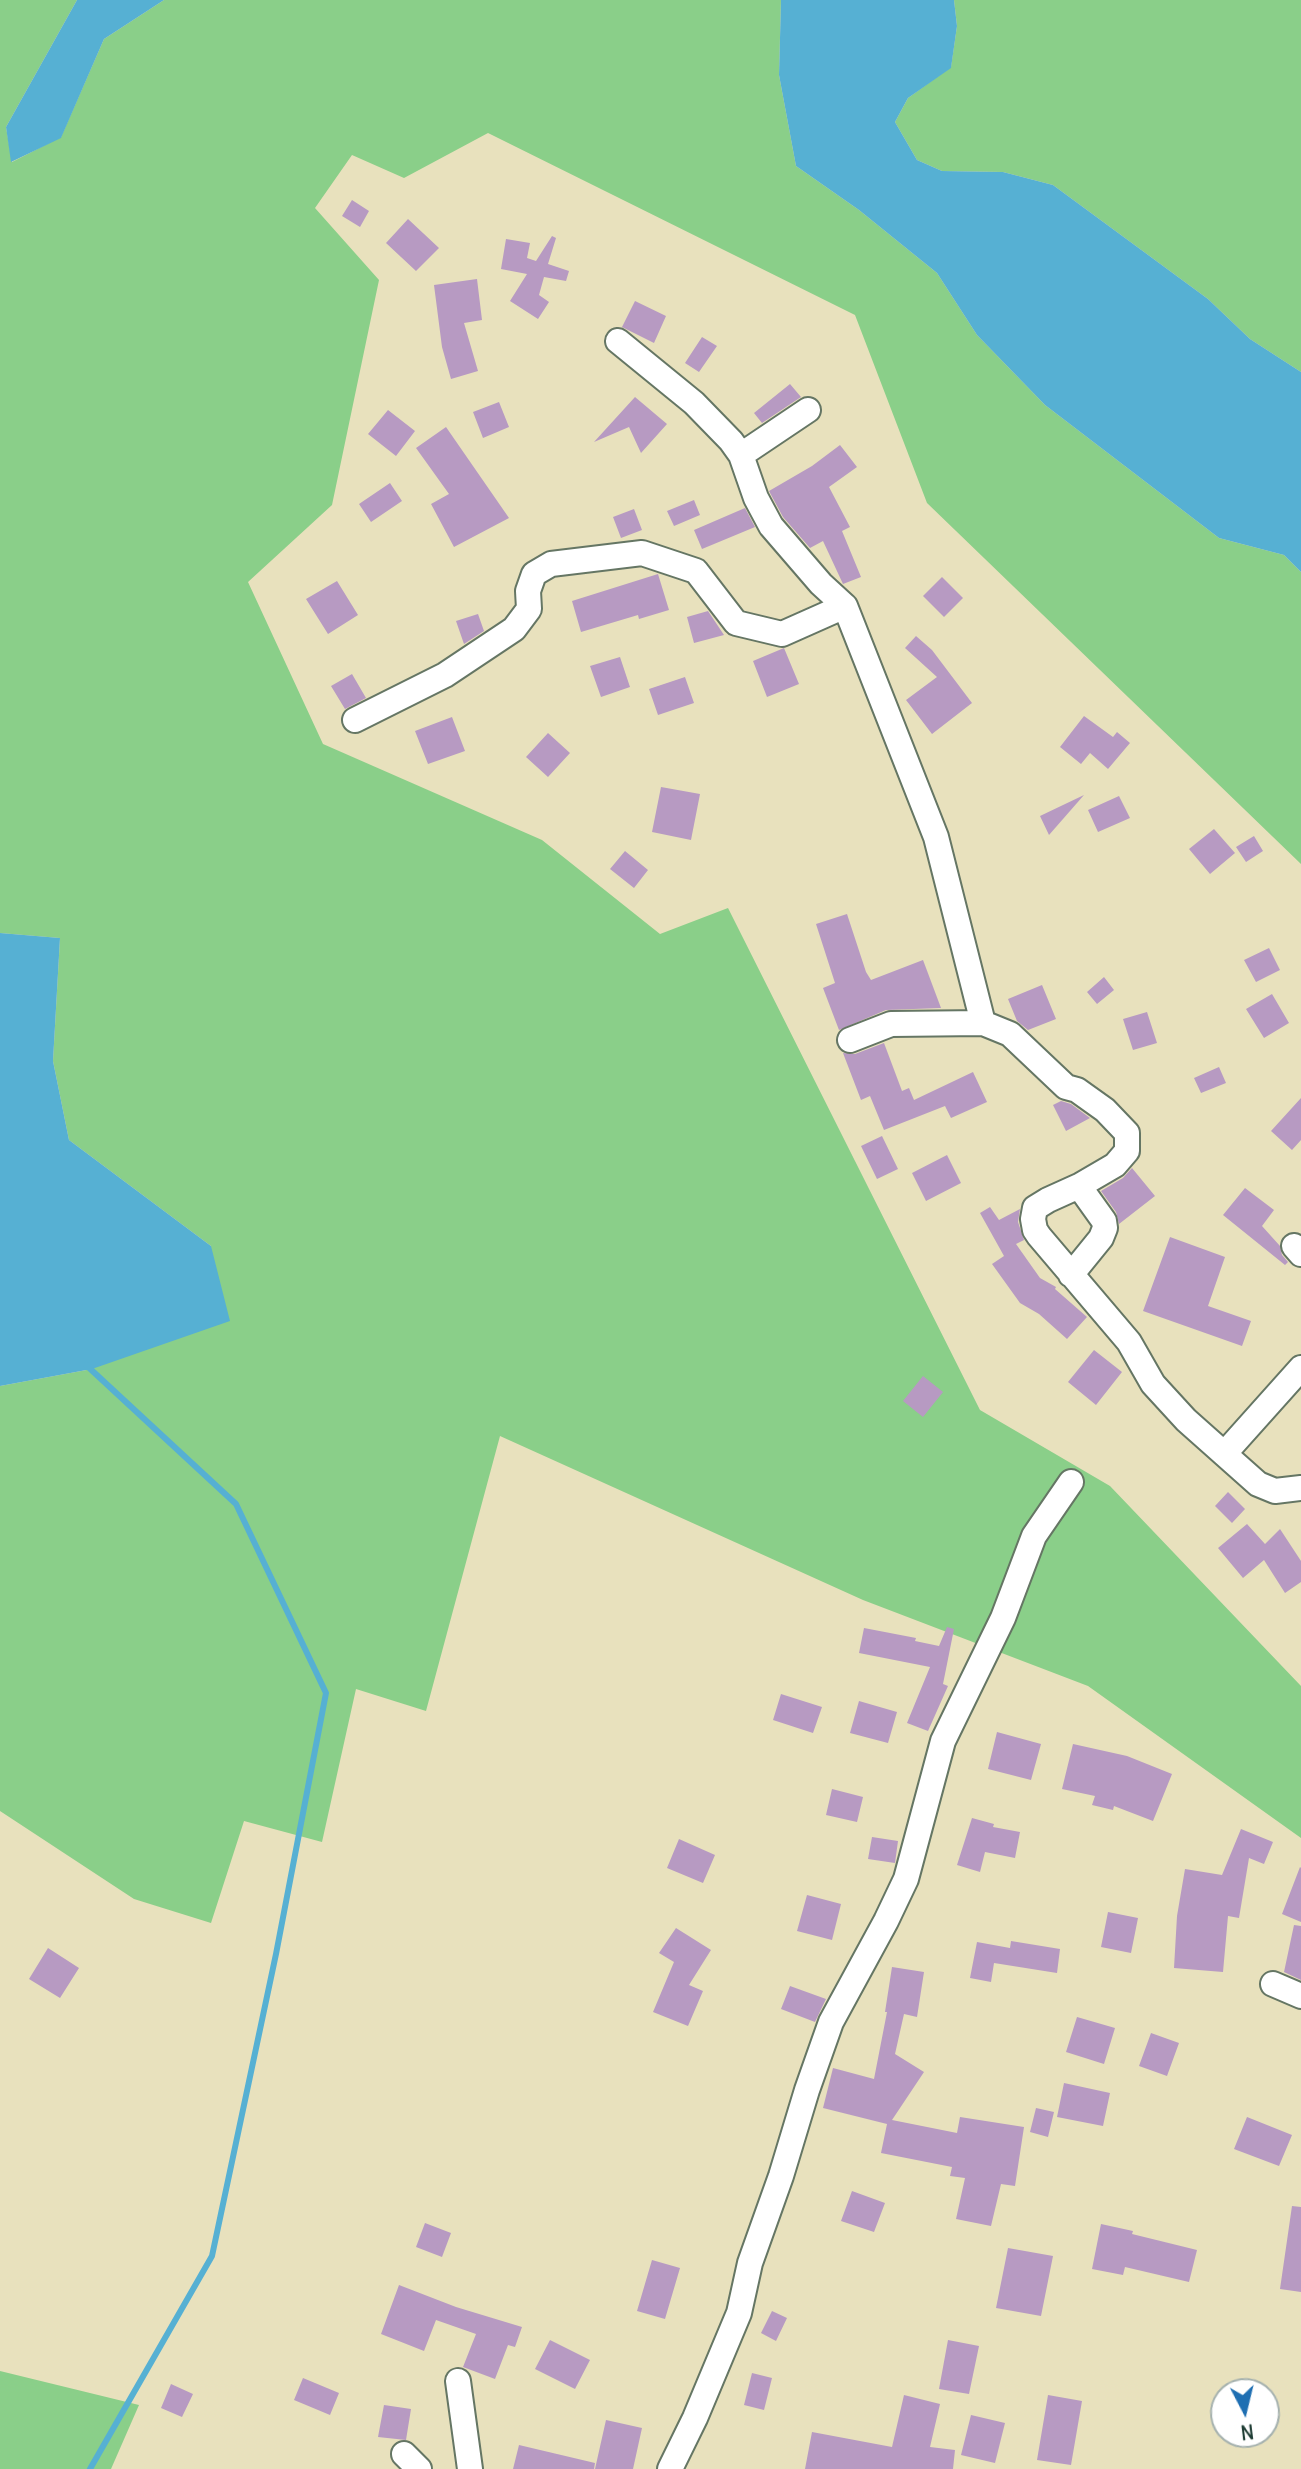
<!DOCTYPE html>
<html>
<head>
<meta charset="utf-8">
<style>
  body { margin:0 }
  #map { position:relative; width:1301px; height:2469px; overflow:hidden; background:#e8e1bd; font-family:Delius,sans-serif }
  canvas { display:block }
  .north { position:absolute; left:1210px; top:2378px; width:70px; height:70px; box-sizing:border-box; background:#fff; border:2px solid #a5b1ae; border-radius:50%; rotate:173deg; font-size:19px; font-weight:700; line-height:28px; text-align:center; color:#1f3d34 }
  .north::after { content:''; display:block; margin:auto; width:24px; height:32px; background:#1f6fb2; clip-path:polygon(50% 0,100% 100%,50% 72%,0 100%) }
</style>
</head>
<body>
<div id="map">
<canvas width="1301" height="2469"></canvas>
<div class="north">N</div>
</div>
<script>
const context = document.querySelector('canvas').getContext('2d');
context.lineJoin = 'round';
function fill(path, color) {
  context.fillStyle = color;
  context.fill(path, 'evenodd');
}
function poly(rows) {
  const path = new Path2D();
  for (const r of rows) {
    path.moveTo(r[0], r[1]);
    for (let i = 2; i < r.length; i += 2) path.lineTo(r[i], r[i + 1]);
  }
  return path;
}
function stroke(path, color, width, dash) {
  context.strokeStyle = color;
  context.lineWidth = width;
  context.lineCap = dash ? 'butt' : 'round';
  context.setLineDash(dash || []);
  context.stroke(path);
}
fill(poly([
  [0,0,77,0,6,127,12,162,61,137,104,39,164,0,781,0,779,75,796,166,859,210,937,273,977,335,1045,405,1219,538,1284,555,1301,572,1301,864,927,503,855,315,488,133,404,178,352,155,315,208,379,280,332,505,248,582,323,744,542,840,660,934,728,908,980,1410,1110,1486,1301,1686,1301,1838,1088,1686,863,1600,500,1436,426,1711,356,1689,322,1842,244,1821,211,1923,134,1899,0,1811,0,1386,92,1369,211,1246,69,1140,53,1061,60,938,0,933],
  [954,0,1301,0,1301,372,1250,339,1208,299,1053,185,1003,172,942,171,917,160,895,122,908,98,951,67,957,26],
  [0,2371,139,2405,111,2469,0,2469]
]), '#8acf89');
fill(poly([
  [77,0,164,0,104,39,61,138,11,162,6,127],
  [781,0,954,0,957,26,951,68,908,98,895,122,917,160,942,171,1003,172,1053,185,1208,299,1250,339,1301,372,1301,572,1284,555,1219,538,1045,405,977,335,937,273,859,210,796,166,779,75],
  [0,933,60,938,53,1061,69,1140,211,1246,230,1321,92,1369,0,1386]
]), '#56b0d3');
stroke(poly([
  [86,1365,236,1504,326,1693,276,1954,212,2256,90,2469]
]), '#56b0d3', 6);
fill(poly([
  [352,200,369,211,360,227,342,216],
  [408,219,439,248,416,271,386,243],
  [552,236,556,238,548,264,569,271,566,281,544,277,539,295,549,302,538,319,510,301,527,274,501,269,506,239,530,243,527,258,536,261],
  [477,279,482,320,464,323,478,371,451,379,442,347,434,285],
  [635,301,666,316,654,343,622,327],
  [702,337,717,346,699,372,685,363],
  [790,384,801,397,762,423,754,413],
  [635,397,667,424,641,453,629,427,594,442],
  [499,402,509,427,483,438,473,412],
  [388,410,415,431,396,456,368,434],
  [446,427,509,518,454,547,431,504,449,494,416,448],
  [840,445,857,467,829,487,850,527,842,531,861,577,843,584,823,541,810,548,783,517,769,491,812,466],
  [390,483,402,501,371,522,359,504],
  [694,500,700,515,674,526,667,511],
  [745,508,755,527,702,549,694,530],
  [634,509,642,530,621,538,613,517],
  [658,574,669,610,639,619,638,615,581,632,572,601],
  [942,577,963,598,944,617,923,596],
  [337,581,358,615,328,634,306,599],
  [708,611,724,635,694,643,687,617],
  [478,614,484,631,464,644,456,621],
  [916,636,932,650,972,703,932,734,906,700,937,677,905,648],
  [784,648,799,684,767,697,753,661],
  [620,657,630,687,601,697,590,666],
  [352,674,366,698,345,709,331,686],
  [685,677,694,703,658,715,649,689],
  [1084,716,1113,737,1117,732,1130,743,1108,769,1090,753,1081,764,1060,747],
  [452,717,465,751,428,764,415,731],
  [548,733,570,753,548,777,526,757],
  [661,787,700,794,691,840,652,832],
  [1084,795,1049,835,1040,816],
  [1119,796,1130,818,1098,832,1088,810],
  [1214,829,1235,853,1210,874,1189,849],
  [1254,836,1263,851,1246,862,1236,847],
  [625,851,648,870,634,888,610,869],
  [847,914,866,972,871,980,923,960,941,1008,886,1010,839,1030,823,988,835,983,816,924],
  [1269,948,1280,970,1256,982,1244,960],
  [1104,977,1114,990,1097,1004,1087,992],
  [1042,985,1056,1019,1028,1030,1017,1021,1008,999],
  [1272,994,1289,1023,1264,1038,1246,1009],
  [1147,1012,1157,1043,1133,1050,1123,1019],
  [884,1043,902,1091,909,1088,914,1100,973,1072,987,1102,951,1118,945,1106,884,1130,870,1096,861,1100,843,1053,855,1054],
  [1219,1067,1226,1083,1201,1093,1194,1078],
  [1301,1098,1301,1140,1292,1150,1271,1131],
  [1061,1101,1071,1104,1090,1118,1066,1131,1053,1105],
  [882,1136,898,1169,877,1179,861,1146],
  [947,1155,961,1183,926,1201,912,1173],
  [1132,1168,1155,1196,1119,1224,1116,1212,1101,1191,1123,1178],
  [1245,1188,1274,1210,1262,1226,1280,1246,1282,1255,1288,1262,1285,1265,1223,1215],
  [990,1207,999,1220,1020,1209,1018,1222,1024,1240,1016,1244,1040,1278,1056,1287,1055,1289,1087,1317,1067,1339,1039,1314,1020,1303,992,1264,1004,1256,980,1213],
  [1170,1237,1225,1257,1208,1306,1251,1321,1242,1346,1143,1311],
  [1094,1350,1122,1372,1096,1405,1068,1382],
  [923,1376,943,1392,923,1417,903,1401],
  [1228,1492,1245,1509,1232,1523,1215,1506],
  [1247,1524,1265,1544,1280,1529,1301,1561,1301,1582,1285,1593,1264,1560,1243,1578,1218,1548],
  [947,1627,954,1629,943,1684,948,1686,928,1731,907,1723,930,1667,859,1653,864,1628,916,1638,915,1641,939,1646],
  [781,1694,822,1707,813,1733,773,1720],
  [859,1701,897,1712,888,1743,850,1733],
  [997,1732,1041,1744,1031,1780,988,1769],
  [1073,1744,1127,1756,1172,1774,1153,1821,1114,1806,1113,1810,1092,1805,1095,1796,1062,1789],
  [832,1789,863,1797,857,1822,826,1815],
  [972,1818,994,1824,993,1827,1020,1832,1015,1858,985,1852,980,1872,957,1865],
  [1241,1829,1273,1842,1264,1864,1249,1858,1239,1918,1228,1916,1223,1972,1174,1968,1177,1916,1185,1869,1222,1875],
  [872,1837,898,1841,895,1863,868,1859],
  [679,1839,715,1855,703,1883,667,1868],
  [1300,1867,1301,1868,1301,1922,1282,1914],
  [807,1895,841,1904,832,1940,797,1931],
  [1108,1912,1138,1918,1131,1953,1101,1947],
  [1294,1925,1301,1926,1301,1980,1284,1972],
  [676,1928,711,1950,689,1985,703,1991,688,2026,653,2012,674,1962,659,1953],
  [1011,1941,1060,1949,1057,1973,994,1963,991,1982,970,1978,977,1942,1010,1948],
  [48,1948,79,1968,60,1998,29,1979],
  [892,1967,924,1972,917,2017,904,2014,895,2054,924,2072,892,2120,957,2133,960,2117,1024,2127,1015,2186,1001,2184,991,2226,956,2219,965,2178,950,2176,952,2167,881,2153,887,2124,823,2108,833,2068,874,2079,887,2012,885,2012],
  [790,1986,826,1999,815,2022,781,2009],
  [1077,2017,1115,2028,1104,2064,1066,2052],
  [1151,2033,1179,2043,1167,2076,1139,2066],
  [1064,2083,1110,2093,1103,2126,1057,2117],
  [1036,2108,1054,2112,1048,2137,1030,2132],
  [1247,2117,1292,2135,1279,2166,1234,2149],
  [852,2191,885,2203,874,2232,841,2221],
  [1292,2206,1301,2207,1301,2292,1280,2289],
  [425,2223,451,2233,442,2257,416,2247],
  [1101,2224,1133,2231,1132,2234,1197,2250,1189,2282,1125,2267,1123,2275,1092,2269],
  [1008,2248,1053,2256,1041,2316,996,2308],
  [652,2260,680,2268,665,2319,637,2311],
  [399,2285,456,2307,522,2327,515,2347,508,2345,495,2379,463,2367,476,2334,436,2320,424,2351,381,2334],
  [772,2311,787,2318,776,2341,761,2333],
  [550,2340,590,2360,575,2389,535,2369],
  [948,2340,979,2346,969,2394,939,2389],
  [752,2373,772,2378,764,2410,744,2405],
  [303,2378,339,2393,330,2415,294,2400],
  [171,2384,193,2394,182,2417,161,2408],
  [904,2395,940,2404,930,2447,955,2450,953,2469,805,2469,812,2432,892,2447],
  [1048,2395,1082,2401,1071,2465,1037,2460],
  [384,2405,411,2409,406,2440,378,2437],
  [971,2415,1005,2423,995,2463,961,2455],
  [606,2420,642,2428,633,2469,595,2469],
  [519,2445,595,2463,594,2469,513,2469]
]), '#b79ac2');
const street = poly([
  [618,341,694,403,731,441,741,455,756,498,771,526,821,584,845,606],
  [741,455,808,410],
  [355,720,445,675,514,629,529,609,528,591,534,574,551,564,642,553,696,571,736,623,782,634,845,606,936,837,983,1023],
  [850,1040,891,1024,983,1023,1010,1034,1066,1087,1077,1090,1105,1110,1127,1133,1127,1151,1115,1165,1079,1186,1104,1221,1105,1228,1101,1238,1071,1275],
  [1079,1186,1048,1200,1035,1208,1033,1219,1035,1230,1039,1236,1129,1342,1153,1384,1186,1420,1258,1484,1275,1491,1301,1488],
  [1294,1246,1301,1254],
  [1225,1453,1301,1368],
  [1273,1984,1301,1996],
  [458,2381,470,2469],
  [404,2454,419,2469],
  [670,2469,695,2418,739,2313,750,2263,781,2176,807,2090,831,2022,886,1921,906,1879,943,1741,1003,1618,1034,1536,1071,1482]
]);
stroke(street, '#657664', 28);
stroke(street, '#fff', 24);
</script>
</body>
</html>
